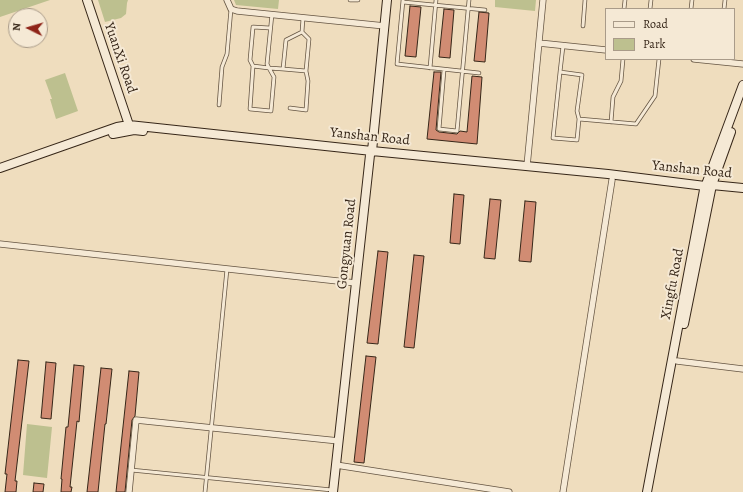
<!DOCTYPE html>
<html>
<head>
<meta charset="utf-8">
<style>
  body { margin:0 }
  #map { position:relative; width:743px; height:492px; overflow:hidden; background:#efddbe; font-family:Alegreya,serif }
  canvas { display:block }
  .legend { position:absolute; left:605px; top:8px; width:130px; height:52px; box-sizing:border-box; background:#f5e9d5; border:1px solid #a99b89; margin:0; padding:5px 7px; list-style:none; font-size:12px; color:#362618 }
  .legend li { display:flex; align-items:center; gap:8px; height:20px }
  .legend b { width:20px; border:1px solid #a99b89 }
  .north { position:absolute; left:8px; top:8px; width:40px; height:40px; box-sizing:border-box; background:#f5e9d5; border:1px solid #a99b89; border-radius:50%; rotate:275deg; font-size:11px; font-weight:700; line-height:16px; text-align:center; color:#362618 }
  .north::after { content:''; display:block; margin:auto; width:14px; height:18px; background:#8f2418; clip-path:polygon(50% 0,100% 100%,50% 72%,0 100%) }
</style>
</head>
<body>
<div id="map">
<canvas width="743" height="492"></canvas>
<ul class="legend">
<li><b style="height:5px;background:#f5e9d5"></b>Road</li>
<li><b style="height:11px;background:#bdc08f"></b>Park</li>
</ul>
<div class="north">N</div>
</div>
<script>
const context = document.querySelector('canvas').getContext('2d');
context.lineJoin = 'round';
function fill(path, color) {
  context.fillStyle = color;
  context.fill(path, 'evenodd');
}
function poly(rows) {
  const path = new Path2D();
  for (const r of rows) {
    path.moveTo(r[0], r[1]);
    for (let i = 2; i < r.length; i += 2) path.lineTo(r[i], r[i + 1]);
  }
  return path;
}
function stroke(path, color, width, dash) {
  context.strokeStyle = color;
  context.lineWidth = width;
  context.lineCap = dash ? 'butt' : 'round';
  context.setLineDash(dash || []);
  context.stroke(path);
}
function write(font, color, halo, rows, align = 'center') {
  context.font = font + ' Alegreya,serif';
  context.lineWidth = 4;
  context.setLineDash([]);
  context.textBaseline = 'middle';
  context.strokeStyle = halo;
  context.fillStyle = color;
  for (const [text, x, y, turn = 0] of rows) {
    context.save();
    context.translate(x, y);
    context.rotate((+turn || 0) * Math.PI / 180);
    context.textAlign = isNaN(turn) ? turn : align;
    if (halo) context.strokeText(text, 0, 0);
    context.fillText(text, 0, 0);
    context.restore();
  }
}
fill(poly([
  [0,0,50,0,0,17],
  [98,0,128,0,127,3,126,14,121,18,105,22],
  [234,0,279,0,278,9,236,5],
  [495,0,536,0,535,11,495,7],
  [65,73,78,111,56,119,50,99,52,99,45,80],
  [27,424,52,427,47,478,23,475]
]), '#bdc08f');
const building = poly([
  [410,6,421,7,416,57,405,56,410,6],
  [444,9,454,10,450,58,439,57,444,9],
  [479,12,489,13,485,62,474,61,479,12],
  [434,72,441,72,436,130,439,132,457,134,460,131,467,132,472,76,482,77,477,144,427,139,434,72],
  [454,194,464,195,460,244,450,243,454,194],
  [490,199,501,200,495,259,484,258,490,199],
  [525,201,536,202,531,262,519,261,525,201],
  [378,251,388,252,378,344,367,343,378,251],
  [414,255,424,256,414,348,404,347,414,255],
  [366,356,376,357,364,463,354,462,366,356],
  [18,360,29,361,15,481,17,481,16,492,5,492,7,474,5,474,18,360],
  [46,362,56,363,51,419,41,418,46,362],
  [74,365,84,366,79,422,77,421,70,487,72,487,71,492,61,492,62,479,61,479,66,427,68,427,74,365],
  [101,368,112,369,106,424,105,424,98,492,87,492,101,368],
  [129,371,139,372,135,416,132,420,125,492,116,492,129,371],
  [34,483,44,484,43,492,33,492,34,483]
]);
fill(building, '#d18c73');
stroke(building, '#362618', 1);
const lane = poly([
  [350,0,358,0],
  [403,0,397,64,479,73],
  [403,2,485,10],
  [624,9,625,0],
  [650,9,651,0],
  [691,9,692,0],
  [724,9,725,0],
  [272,14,267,64,269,68,274,77,271,111,250,109,253,66,269,68,283,69,306,71,309,39,302,32],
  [583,26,585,0],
  [563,46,560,72,582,75,577,111,579,119,636,124,655,96,659,59],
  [253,66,250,60,253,27,270,28],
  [430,68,436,0],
  [283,69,286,40,302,32,303,18],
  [444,70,439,129,457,131,469,0],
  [560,72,553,138,577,140,579,119],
  [219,105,222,67,227,54,231,9],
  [290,108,306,110,308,81,306,71],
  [611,122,613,97,621,81,623,59],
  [131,470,332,490],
  [205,492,227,269]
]);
const street = poly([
  [227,0,231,9,237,11,385,26],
  [539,43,606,50],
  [694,59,743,64],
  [527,166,543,0],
  [0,244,356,283],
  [677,361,743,369],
  [336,465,509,492],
  [129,492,136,420,339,441],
  [563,492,612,180]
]);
const secondary = poly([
  [87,0,129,125],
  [113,134,134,130,143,131],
  [0,168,117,127,129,125,372,151,608,174,705,186,712,185,743,188],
  [684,324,712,185,731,132],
  [333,492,370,155,372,151,387,0],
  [647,492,704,190,743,85]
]);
stroke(lane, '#645442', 4.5);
stroke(street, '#645442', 7);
stroke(secondary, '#362618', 10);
stroke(lane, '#f5e9d5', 3);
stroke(street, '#f5e9d5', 5.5);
stroke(secondary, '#f5e9d5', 8);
write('14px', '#362618', '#f5e9d5', [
  ["YuanXi Road",120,58,71],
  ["Yanshan Road",370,137,6],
  ["Yanshan Road",692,170,6],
  ["Gongyuan Road",347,244,-84],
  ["Xingfu Road",673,284,-79]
]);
</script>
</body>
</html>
